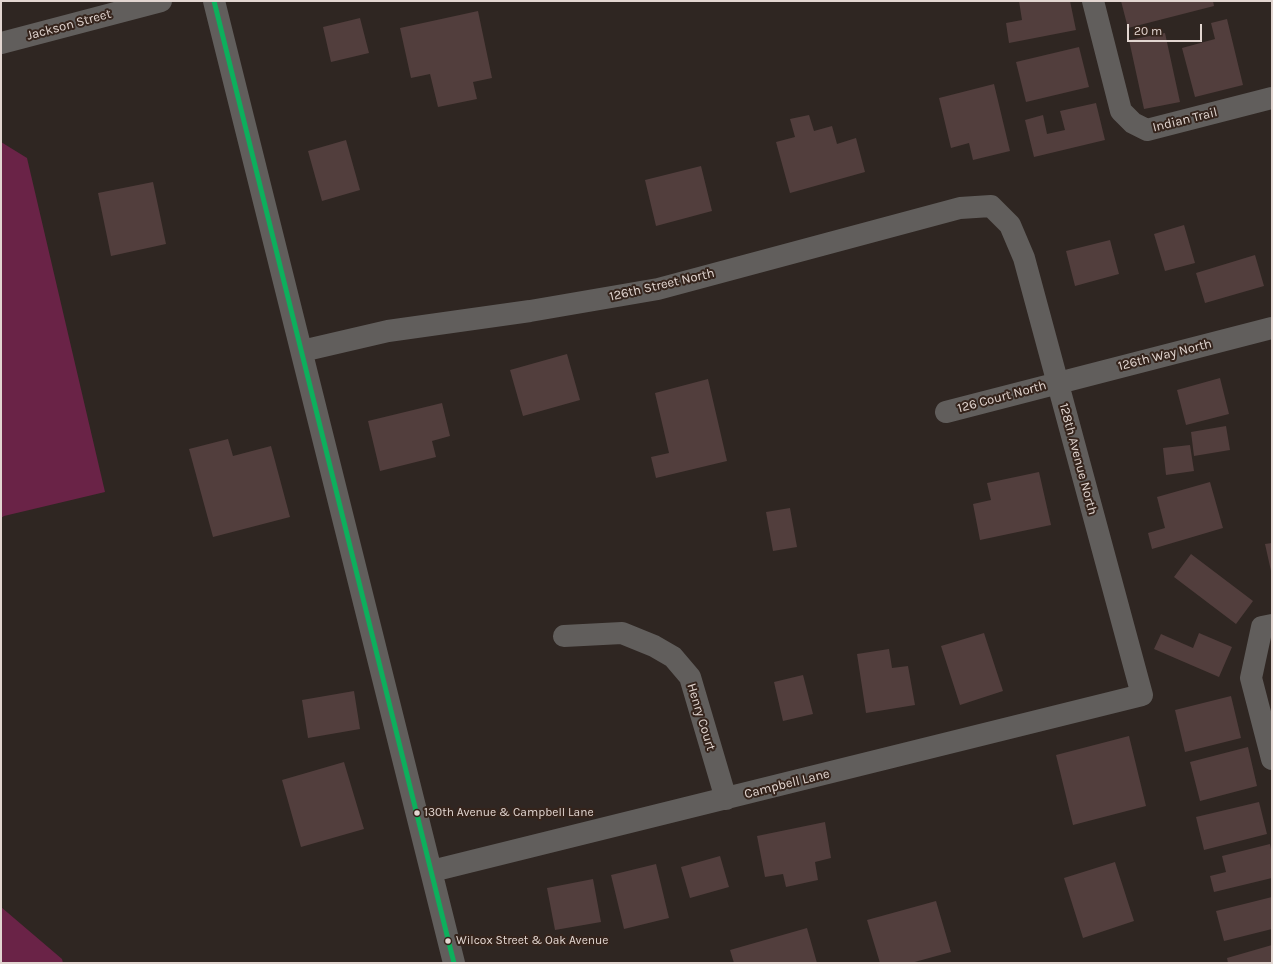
<!DOCTYPE html>
<html>
<head>
<meta charset="utf-8">
<style>
  body { margin:0 }
  #map { position:relative; width:1273px; height:964px; overflow:hidden; background:#2f2622; font-family:Karla,sans-serif }
  canvas { display:block }
  .frame { position:absolute; inset:0; border:2px solid #e2d6d1; pointer-events:none }
  .scale { position:absolute; left:1127px; top:24px; width:75px; height:18px; box-sizing:border-box; border:2px solid #e2d6d1; border-top:0; padding-left:5px; font-size:12px; line-height:14px; white-space:nowrap; color:#e2d6d1; -webkit-text-stroke:3px #35241c; paint-order:stroke }
</style>
</head>
<body>
<div id="map">
<canvas width="1273" height="964"></canvas>
<div class="frame"></div>
<div class="scale">20 m</div>
</div>
<script>
const context = document.querySelector('canvas').getContext('2d');
context.lineJoin = 'round';
function fill(path, color) {
  context.fillStyle = color;
  context.fill(path, 'evenodd');
}
function poly(rows) {
  const path = new Path2D();
  for (const r of rows) {
    path.moveTo(r[0], r[1]);
    for (let i = 2; i < r.length; i += 2) path.lineTo(r[i], r[i + 1]);
  }
  return path;
}
function stroke(path, color, width, dash) {
  context.strokeStyle = color;
  context.lineWidth = width;
  context.lineCap = dash ? 'butt' : 'round';
  context.setLineDash(dash || []);
  context.stroke(path);
}
function write(font, color, halo, rows, align = 'center') {
  context.font = font + ' Karla,sans-serif';
  context.lineWidth = 4;
  context.setLineDash([]);
  context.textBaseline = 'middle';
  context.strokeStyle = halo;
  context.fillStyle = color;
  for (const [text, x, y, turn = 0] of rows) {
    context.save();
    context.translate(x, y);
    context.rotate((+turn || 0) * Math.PI / 180);
    context.textAlign = isNaN(turn) ? turn : align;
    if (halo) context.strokeText(text, 0, 0);
    context.fillText(text, 0, 0);
    context.restore();
  }
}
fill(poly([
  [1,142,27,158,105,492,4,516,1,518],
  [1,907,62,959,63,963,1,963]
]), '#6a2347');
fill(poly([
  [1019,1,1070,1,1076,30,1009,43,1006,23,1022,20],
  [1121,1,1213,1,1214,6,1128,28],
  [478,11,492,78,473,82,477,99,438,107,430,74,411,78,400,28],
  [360,18,369,53,331,62,323,27],
  [1227,19,1243,85,1195,97,1182,48,1215,39,1211,23],
  [1165,33,1180,102,1144,109,1129,40],
  [1079,47,1089,87,1026,102,1016,62],
  [994,84,1010,151,973,160,969,143,951,148,939,98],
  [1096,103,1105,140,1034,157,1025,120,1043,115,1047,134,1065,130,1060,111],
  [809,115,814,131,832,126,837,144,856,138,865,172,790,193,776,142,795,137,790,119],
  [346,140,360,190,322,201,308,151],
  [701,166,712,211,656,226,645,180],
  [153,182,166,244,111,256,98,193],
  [1184,225,1195,263,1165,271,1154,234],
  [1110,240,1119,274,1075,286,1066,251],
  [1255,255,1264,286,1205,303,1196,273],
  [567,354,580,400,523,416,510,370],
  [1220,378,1229,414,1186,425,1177,390],
  [708,379,727,461,656,478,651,457,669,453,655,393],
  [442,403,450,436,432,441,436,457,380,471,368,421],
  [1226,426,1230,450,1194,456,1191,432],
  [228,439,233,456,271,446,290,517,213,537,189,449],
  [1190,445,1194,471,1166,475,1163,448],
  [1039,472,1051,525,980,540,973,504,991,500,987,483],
  [1210,482,1223,528,1152,549,1148,533,1165,528,1157,497],
  [790,508,797,547,773,551,766,512],
  [1272,543,1272,571,1271,571,1265,544],
  [1191,554,1253,601,1236,624,1174,577],
  [984,633,1003,691,960,705,941,646],
  [1199,633,1232,647,1219,677,1154,649,1161,634,1193,648],
  [889,649,892,668,908,666,915,705,866,713,857,654],
  [803,675,813,714,783,721,774,682],
  [354,691,360,729,308,738,302,700],
  [1231,696,1241,738,1185,752,1175,710],
  [1129,736,1146,806,1073,825,1056,755],
  [1248,747,1257,786,1200,801,1190,762],
  [344,762,364,829,301,847,282,780],
  [1259,802,1267,834,1204,850,1196,817],
  [825,822,831,858,815,862,818,880,786,887,783,874,765,877,757,836],
  [1270,844,1272,854,1272,878,1214,892,1210,876,1226,872,1222,856],
  [720,856,729,887,690,898,681,867],
  [1115,862,1134,921,1083,938,1064,878],
  [656,864,669,918,624,929,611,875],
  [593,879,601,922,555,930,547,888],
  [1272,897,1272,929,1224,941,1216,911],
  [936,901,951,952,911,963,880,963,867,920],
  [807,928,817,963,734,963,730,950],
  [1272,945,1272,963,1228,963,1227,958]
]), '#523e3d');
stroke(poly([
  [214,1,454,963],
  [1093,1,1121,111,1133,123,1147,130,1272,98],
  [1,43,161,1],
  [302,351,388,331,530,311,658,289,960,208,991,206,1010,225,1024,258,1142,695,432,871],
  [946,412,1272,328],
  [1272,625,1262,627,1251,678,1272,759],
  [564,636,622,633,654,646,673,657,690,677,726,799]
]), '#615e5c', 22);
stroke(poly([
  [214,1,454,963]
]), '#0daf5c', 5);
for (const [x, y, r, color] of [
  [417,813,3.5,"#e2d6d1"],
  [448,941,3.5,"#e2d6d1"]
]) {
  const dot = new Path2D();
  dot.arc(x, y, r, 0, 2 * Math.PI);
  context.fillStyle = color;
  context.fill(dot);
  stroke(dot, '#35241c', 1.5);
}
write('12px', '#e2d6d1', '#35241c', [
  ["130th Avenue & Campbell Lane",424,813],
  ["Wilcox Street & Oak Avenue",456,941]
], 'left');
write('13px', '#e2d6d1', '#35241c', [
  ["Jackson Street",69,25,-15],
  ["Indian Trail",1185,120,-14],
  ["126th Street North",662,285,-13],
  ["126th Way North",1165,355,-14],
  ["126 Court North",1002,397,-15],
  ["128th Avenue North",1078,459,75],
  ["Henry Court",701,717,73],
  ["Campbell Lane",787,784,-14]
]);
</script>
</body>
</html>
